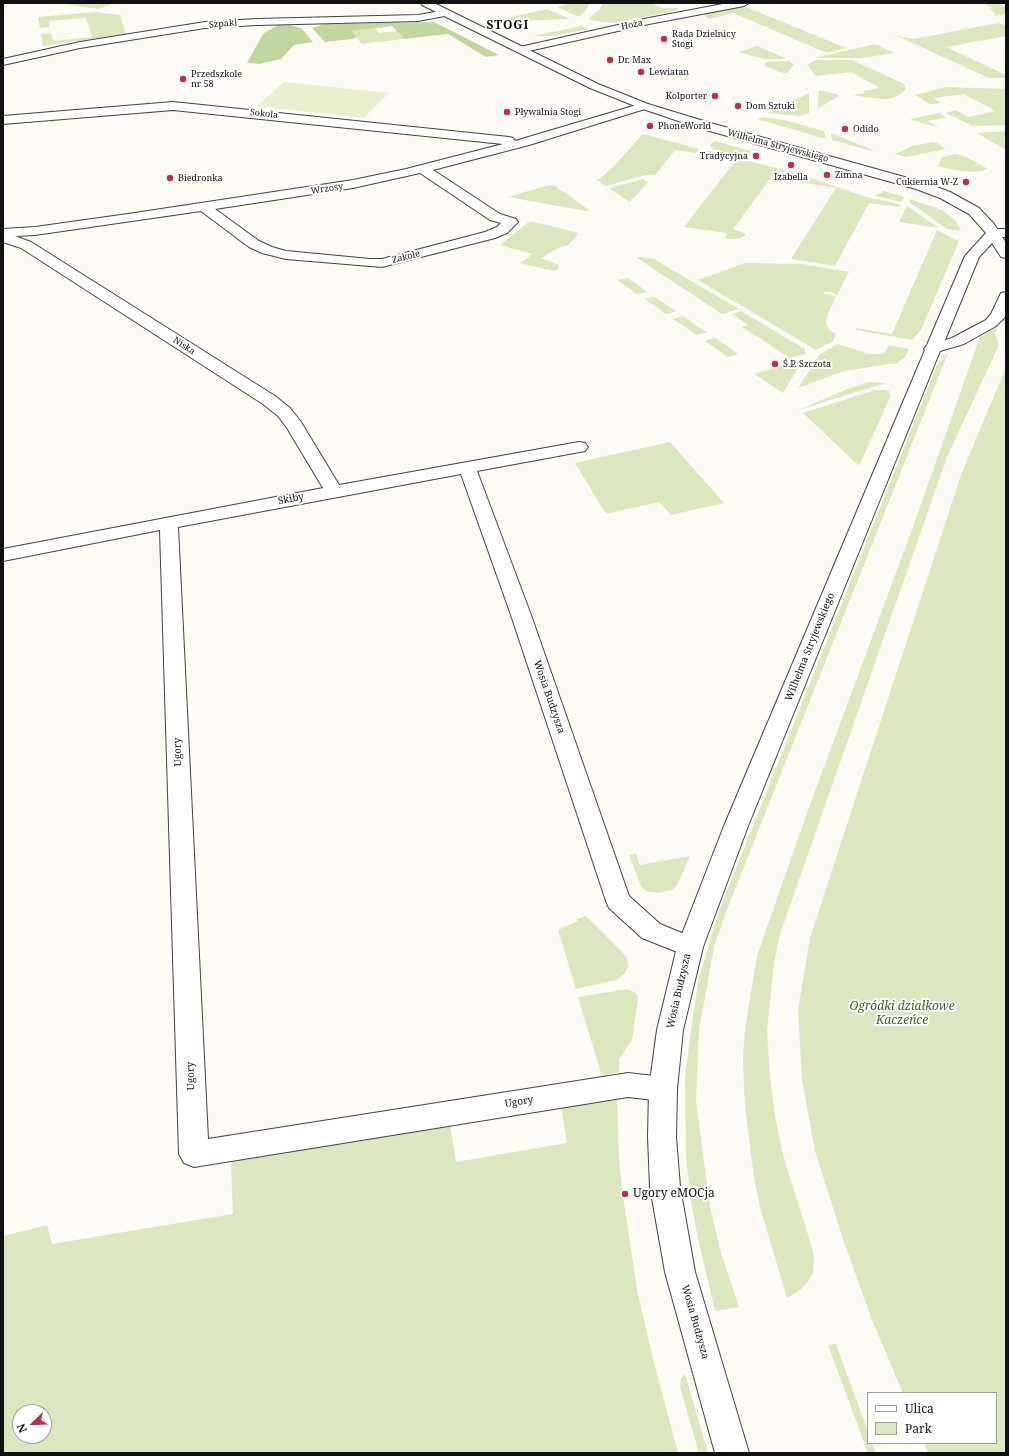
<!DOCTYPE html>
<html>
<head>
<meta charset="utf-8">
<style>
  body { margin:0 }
  #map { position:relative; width:1009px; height:1456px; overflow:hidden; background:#fefaf4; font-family:"Noto Serif",serif }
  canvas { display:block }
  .frame { position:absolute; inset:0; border:4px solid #101010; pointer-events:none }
  .legend { position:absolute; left:867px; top:1392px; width:130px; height:52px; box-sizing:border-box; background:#fff; border:1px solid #9f9f9f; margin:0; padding:5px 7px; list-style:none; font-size:12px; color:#101010 }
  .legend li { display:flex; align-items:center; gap:8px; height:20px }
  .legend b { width:20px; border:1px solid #9f9f9f }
  .north { position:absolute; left:12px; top:1404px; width:40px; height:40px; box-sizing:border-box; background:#fff; border:1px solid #9f9f9f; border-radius:50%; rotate:247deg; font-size:11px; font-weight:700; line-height:16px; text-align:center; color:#101010 }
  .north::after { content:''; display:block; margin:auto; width:14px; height:18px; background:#b53250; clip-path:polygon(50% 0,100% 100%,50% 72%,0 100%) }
</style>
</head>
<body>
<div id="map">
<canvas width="1009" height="1456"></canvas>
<div class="frame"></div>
<ul class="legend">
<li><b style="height:5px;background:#fff"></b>Ulica</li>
<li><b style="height:11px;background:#dbe7bf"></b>Park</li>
</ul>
<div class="north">N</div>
</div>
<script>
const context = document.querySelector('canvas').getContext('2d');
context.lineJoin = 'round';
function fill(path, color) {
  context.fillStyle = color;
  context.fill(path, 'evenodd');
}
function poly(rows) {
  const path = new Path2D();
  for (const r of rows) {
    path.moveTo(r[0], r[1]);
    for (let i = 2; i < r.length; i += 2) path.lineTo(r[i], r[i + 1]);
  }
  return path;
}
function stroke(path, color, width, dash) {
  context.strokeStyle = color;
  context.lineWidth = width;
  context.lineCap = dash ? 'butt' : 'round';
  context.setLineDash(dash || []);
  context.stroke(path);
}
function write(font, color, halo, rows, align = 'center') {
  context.font = font + ' "Noto Serif",serif';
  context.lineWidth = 4;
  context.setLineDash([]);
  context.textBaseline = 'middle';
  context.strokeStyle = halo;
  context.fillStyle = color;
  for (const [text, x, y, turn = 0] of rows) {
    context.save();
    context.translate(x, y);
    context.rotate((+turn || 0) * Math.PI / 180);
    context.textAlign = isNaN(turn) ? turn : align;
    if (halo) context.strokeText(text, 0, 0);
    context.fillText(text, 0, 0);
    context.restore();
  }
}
fill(poly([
  [56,3,114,3,99,9],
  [571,3,590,3,585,11,579,17,557,7],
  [603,3,651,3,662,8,676,8,679,10,614,23,601,22,588,19,599,10],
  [982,3,995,3,1006,7,1006,14,995,16,994,12,988,9,993,8],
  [742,7,746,7,846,48,827,53,733,13,710,19,705,16,706,13],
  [547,9,570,19,519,21,509,28,503,25,512,21,498,20],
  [95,12,120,15,126,34,43,46,41,34,51,33,53,41,92,37,86,18,49,21,50,27,40,28,38,17],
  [998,23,1006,26,1006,36,946,47,1006,75,1006,78,989,78,895,35,914,39],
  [582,26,589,29,553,36,533,36],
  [375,28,379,33,396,31,404,39,362,44,351,31],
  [875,44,894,53,862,58,814,58],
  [757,46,785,58,784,59,764,59,739,52],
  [816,60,852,60,900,82,904,84,906,89,899,95,888,99,880,99,851,95,865,93,863,91,880,88,851,72,816,76,807,65],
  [786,61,790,61,794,65,787,73,783,73,765,66,765,62],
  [946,87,1006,89,1006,125,973,126,946,113,955,110,969,117,996,111,964,94,933,98,941,103,933,104,929,104,915,95],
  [819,90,836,94,839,96,818,108],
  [809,93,809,113,807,114,800,116,768,113],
  [940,113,946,118,927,121,939,127,925,124,910,119],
  [763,117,784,120,824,131,826,139,757,119],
  [1006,131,1006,150,977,133,978,133],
  [643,134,699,149,696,153,675,150,655,175,646,175,606,186,597,180,600,179,615,165],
  [831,134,833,134,873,150,872,151,832,140],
  [716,141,725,144,751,151,741,156,713,149,710,145,713,142],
  [932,142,938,143,945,149,906,157,895,154,912,146],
  [705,151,710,151,799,174,776,171,733,229,744,233,746,235,738,239,729,239,725,238,727,233,684,227,736,160,702,154],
  [955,154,966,157,988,169,978,172,961,171,938,166,942,157],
  [804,177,808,177,866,197,900,204,899,207,869,203,835,266,791,259,836,188,800,182],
  [643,179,648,182,630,202,609,188],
  [549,185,554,185,589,210,586,211,508,197],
  [884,191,904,197,902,202,875,196],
  [910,199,942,210,956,221,961,231,947,229,909,202],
  [907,206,939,228,899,222],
  [530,221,579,233,568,245,556,249,541,258,559,265,558,269,554,271,520,263,533,254,500,245],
  [937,230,959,241,921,330,912,340,856,330,856,328,892,334],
  [640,257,654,259,739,309,722,314,637,258],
  [745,263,803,264,849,272,837,295,831,292,824,292,823,294,836,296,827,316,826,323,829,330,836,334,833,341,816,350,698,280],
  [627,278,637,284,647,292,637,294,617,280],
  [654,297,664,303,676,311,666,314,645,299],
  [741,311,805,349,805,354,790,358,742,327,748,325,732,314],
  [683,316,694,324,707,332,697,335,673,319],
  [998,325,995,334,999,345,947,457,780,934,774,962,767,1031,770,1077,775,1116,783,1155,813,1251,814,1261,813,1273,806,1284,799,1291,787,1298,760,1207,754,1178,745,1106,743,1061,745,1029,757,956,807,813,913,527,980,337],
  [715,338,726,345,738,354,728,357,705,341],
  [838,344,869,354,884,354,889,345,909,349,905,357,897,363,844,371,798,388,820,354],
  [948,353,726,912,714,947,699,1030,696,1101,710,1207,721,1253,739,1307,715,1311,698,1238,691,1201,686,1157,685,1078,694,1008,699,978,719,911,937,365],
  [804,359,783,393,754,374],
  [1006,368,1006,1453,928,1453,924,1443,996,1443,996,1393,903,1393,872,1320,842,1236,815,1151,802,1079,798,1010,810,938,962,472],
  [869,382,886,383,798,410,850,388],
  [875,390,884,390,889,391,891,395,860,464,858,465,803,413],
  [670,442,724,503,671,515,659,502,606,514,575,463],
  [636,854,640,865,690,856,677,885,672,890,658,893,646,891,641,886,629,855],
  [586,916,623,953,627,959,628,967,624,974,616,980,576,989,558,930,578,921,577,919],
  [627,989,634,992,637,995,638,998,632,1040,619,1059,619,1072,602,1076,578,997],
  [617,1098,619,1159,623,1197,638,1295,654,1363,678,1453,3,1453,3,1236,47,1225,52,1244,233,1214,231,1159,450,1125,456,1162,567,1143,561,1106],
  [20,1412,44,1412,44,1436,20,1436],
  [836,1344,868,1432,868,1443,872,1443,876,1453,868,1453,828,1345],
  [685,1374,708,1453,699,1453,680,1387,681,1379]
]), '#dbe7bf');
fill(poly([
  [434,22,499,55,486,57,448,34,404,39,392,26,352,31,356,37,353,39,325,42,312,28,326,24],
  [278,25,290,25,301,28,313,42,294,45,281,59,259,64,247,63,263,34]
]), '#c2d69f');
fill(poly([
  [284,82,389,93,364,118,257,106]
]), '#e9efd0');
const minor = poly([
  [728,3,749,3,744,6,649,24,520,53,515,50,520,47,649,18,728,3],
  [446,10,451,13,450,15,418,21,257,25,205,28,80,48,3,65,3,59,80,42,205,22,257,19,418,15,446,10],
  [173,102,509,137,513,138,515,141,640,104,648,104,650,106,648,108,529,145,433,170,500,214,516,219,518,222,507,233,495,238,382,267,286,259,262,253,249,247,201,211,35,235,15,236,31,242,275,396,290,408,301,422,339,485,579,442,585,443,588,447,585,451,477,471,531,615,629,896,660,924,699,940,703,947,699,954,690,957,642,938,609,908,606,901,511,615,461,474,178,527,208,1139,628,1073,663,1077,673,1081,677,1089,673,1097,663,1101,628,1097,194,1167,184,1163,179,1154,160,530,3,561,3,549,323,488,287,428,278,416,263,404,21,248,3,242,3,229,35,227,128,214,353,180,406,169,503,144,173,110,3,124,3,116,173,102],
  [420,173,490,220,501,223,497,227,485,232,382,259,370,259,286,251,272,247,259,241,215,209,353,188,420,173],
  [993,229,1006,229,1006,237,988,236,986,233,988,230,993,229]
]);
const tertiary = poly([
  [421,3,434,3,598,84,648,104,707,122,926,183,950,192,979,208,994,224,1006,243,1006,258,1001,257,992,243,979,257,945,340,952,338,986,320,991,314,1001,293,1006,292,1006,316,996,326,964,344,940,351,748,826,703,947,683,1030,677,1089,676,1137,680,1187,695,1272,749,1453,715,1453,665,1272,650,1187,648,1137,649,1089,657,1030,677,947,724,826,925,350,924,349,927,345,965,256,986,233,969,214,940,198,916,189,699,128,640,108,590,88,422,5,421,3]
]);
stroke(minor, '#434343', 2);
stroke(tertiary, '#434343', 2);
fill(minor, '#fff');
fill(tertiary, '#fff');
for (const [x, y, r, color] of [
  [664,39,4,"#b53250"],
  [610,60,4,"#b53250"],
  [641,72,4,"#b53250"],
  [183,79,4,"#b53250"],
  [715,96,4,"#b53250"],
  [738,106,4,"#b53250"],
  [507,112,4,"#b53250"],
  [650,126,4,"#b53250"],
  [845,129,4,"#b53250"],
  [756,156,4,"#b53250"],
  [791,165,4,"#b53250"],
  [827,175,4,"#b53250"],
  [170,178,4,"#b53250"],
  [966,182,4,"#b53250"],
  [775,364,4,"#b53250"],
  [625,1194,4,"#b53250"]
]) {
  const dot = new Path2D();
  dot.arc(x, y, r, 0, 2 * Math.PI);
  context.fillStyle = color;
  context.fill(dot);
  stroke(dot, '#fff', 1.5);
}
write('9px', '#101010', '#fff', [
  ["Szpaki",223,24,-5],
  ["Hoża",632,25,-12],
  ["Sokola",264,114,6],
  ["Wilhelma Stryjewskiego",778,146,15],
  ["Wrzosy",327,189,-9],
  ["Zakole",406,257,-14],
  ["Niska",184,346,33]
]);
write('9px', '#101010', '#fff', [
  ["Rada Dzielnicy",672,34],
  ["Stogi",672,44],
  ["Dr. Max",618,60],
  ["Lewiatan",649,72],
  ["Przedszkole",191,74],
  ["nr 58",191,84],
  ["Kolporter",707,96,"right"],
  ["Dom Sztuki",746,106],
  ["Pływalnia Stogi",515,112],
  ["PhoneWorld",658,126],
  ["Odido",853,129],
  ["Tradycyjna",748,156,"right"],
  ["Zimna",835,175],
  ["Izabella",791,177,"center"],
  ["Biedronka",178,178],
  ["Cukiernia W-Z",958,182,"right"],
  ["Ś.P. Szczota",783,364]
], 'left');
write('10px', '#101010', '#fff', [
  ["Skiby",291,499,-11],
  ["Wilhelma Stryjewskiego",810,647,-68],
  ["Wosia Budzysza",549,697,71],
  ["Ugory",178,752,-92],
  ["Wosia Budzysza",679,991,-77],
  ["Ugory",191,1076,-92],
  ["Ugory",519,1102,-9],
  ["Wosia Budzysza",695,1322,74]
]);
context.letterSpacing = '1px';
write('bold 12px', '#101010', '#fff', [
  ["STOGI",508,26]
]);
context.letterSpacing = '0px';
write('italic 12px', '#3d6324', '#fff', [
  ["Ogródki działkowe",902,1007],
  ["Kaczeńce",902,1021]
]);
write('12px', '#101010', '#fff', [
  ["Ugory eMOCja",633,1194]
], 'left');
</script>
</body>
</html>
